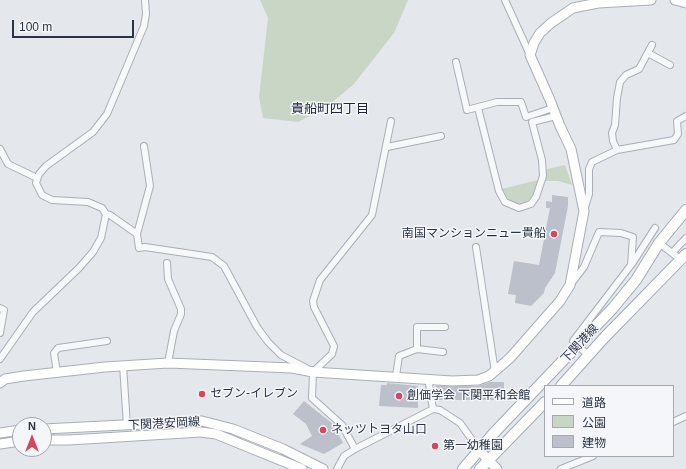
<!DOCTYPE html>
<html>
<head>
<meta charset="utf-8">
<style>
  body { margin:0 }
  #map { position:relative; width:686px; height:469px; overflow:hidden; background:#e4e7ec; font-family:Helvetica,"Noto Sans JP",sans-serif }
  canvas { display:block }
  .legend { position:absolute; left:544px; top:385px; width:130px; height:72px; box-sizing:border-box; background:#f4f6f9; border:1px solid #a4a8b1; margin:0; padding:5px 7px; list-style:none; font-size:12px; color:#2b3445 }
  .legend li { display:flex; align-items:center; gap:8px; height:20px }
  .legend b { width:20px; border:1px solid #a4a8b1 }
  .north { position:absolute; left:12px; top:417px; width:40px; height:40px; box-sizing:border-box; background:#f4f6f9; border:1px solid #a4a8b1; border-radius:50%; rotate:0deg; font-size:11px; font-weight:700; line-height:16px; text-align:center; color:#2b3445 }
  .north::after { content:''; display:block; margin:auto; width:14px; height:18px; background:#d1495b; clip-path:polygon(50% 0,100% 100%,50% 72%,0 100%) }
  .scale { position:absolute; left:12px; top:20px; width:122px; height:18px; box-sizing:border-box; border:2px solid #2b3445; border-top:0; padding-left:5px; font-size:12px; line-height:14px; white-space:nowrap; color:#2b3445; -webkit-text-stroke:3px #f4f6f9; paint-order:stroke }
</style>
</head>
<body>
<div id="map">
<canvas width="686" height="469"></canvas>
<ul class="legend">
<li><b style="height:5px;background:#fff"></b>道路</li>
<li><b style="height:11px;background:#c9d6c5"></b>公園</li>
<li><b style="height:11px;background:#bbc0ca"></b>建物</li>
</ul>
<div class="north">N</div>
<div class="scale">100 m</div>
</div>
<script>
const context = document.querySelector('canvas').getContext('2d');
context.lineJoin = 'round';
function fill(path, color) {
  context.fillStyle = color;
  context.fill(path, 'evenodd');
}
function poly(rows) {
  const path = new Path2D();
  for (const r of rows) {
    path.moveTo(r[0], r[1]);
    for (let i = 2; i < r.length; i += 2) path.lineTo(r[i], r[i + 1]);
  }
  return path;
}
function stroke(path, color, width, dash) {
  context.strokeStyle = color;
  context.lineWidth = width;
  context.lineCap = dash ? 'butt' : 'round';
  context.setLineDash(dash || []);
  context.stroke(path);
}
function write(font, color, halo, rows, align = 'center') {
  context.font = font + ' Helvetica,"Noto Sans JP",sans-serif';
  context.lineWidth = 3;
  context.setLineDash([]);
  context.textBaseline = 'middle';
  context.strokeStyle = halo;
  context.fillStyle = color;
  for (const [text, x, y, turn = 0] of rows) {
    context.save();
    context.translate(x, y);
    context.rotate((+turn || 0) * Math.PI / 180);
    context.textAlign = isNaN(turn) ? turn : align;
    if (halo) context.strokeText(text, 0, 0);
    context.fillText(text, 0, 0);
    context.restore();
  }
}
fill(poly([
  [260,0,408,0,394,33,353,85,324,109,298,122,263,118,259,97,268,18],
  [565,165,572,185,558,181,545,181,547,169],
  [538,180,533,195,529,200,521,204,510,201,502,189]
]), '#c9d6c5');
fill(poly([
  [552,195,568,197,568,206,555,273,545,288,544,293,531,306,515,303,516,295,508,294,514,261,539,265,550,208,546,208,546,201,552,202],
  [490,382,504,382,504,400,437,400,436,386,478,386],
  [387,383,418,386,418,408,379,406,381,385,387,385],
  [304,401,333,424,343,443,324,454,300,444,312,436,306,424,293,414]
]), '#bbc0ca');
const street = poly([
  [505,0,530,55],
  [648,53,670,65],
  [456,62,467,110,497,102,521,102,526,117,553,108],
  [478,108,499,191,505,202,519,208,531,204,536,197,543,176,542,160,532,122,556,116],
  [387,147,441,136],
  [0,149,8,164,37,178],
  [617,150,613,141,612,133,615,125,617,98,620,82,626,75,639,69,652,45],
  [585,207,589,194,589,169,592,162,617,150,674,140,678,134,677,121,686,116],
  [106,214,110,215,137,234,139,248,145,247,212,257,224,266,257,327,268,342,281,355,306,368],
  [137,234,150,186,144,146],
  [659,243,680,259],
  [476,247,495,372],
  [672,253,686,238],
  [167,263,168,279,181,309,181,314,174,331,168,363],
  [632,264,655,228],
  [571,284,584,267,599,232,621,233,633,237,631,265,573,341,588,355],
  [0,308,4,310,0,333],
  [417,349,443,352],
  [0,359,33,312,79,268,93,252,101,238,106,214,102,208,88,202,52,200,42,195,36,183,39,174,46,166,93,132,107,114,144,26,146,14,145,0],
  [123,365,127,426],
  [57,373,54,353,58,348,107,341],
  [396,376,399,356,417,349,417,327,445,327],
  [428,378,433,409,440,410,460,423,480,451],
  [673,422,686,416],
  [355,449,342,425,312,398,313,372,332,354,334,346,314,307,313,301,320,280,372,215,391,121],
  [337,469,344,456,355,449,433,409],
  [561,469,593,456]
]);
const secondary = poly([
  [675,0,686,3],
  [0,383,5,379,24,376,105,367,168,363,292,368,313,372,452,381,478,380,489,376,510,358,560,301,570,285,584,211,571,149,560,126,550,100,530,55,534,43,540,33,551,23,573,8,598,3,651,0],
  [44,429,202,421,233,429,283,449,323,469],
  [0,433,20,430],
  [44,440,69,440,201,432,216,434,302,469],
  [0,444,20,441],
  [480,451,497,469]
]);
const primary = poly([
  [561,386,603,339,686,254],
  [463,469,493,434,613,308,636,280,659,243,686,210],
  [480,469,545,402]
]);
stroke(street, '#a9aeb7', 8);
stroke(secondary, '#a9aeb7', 11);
stroke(primary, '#a3abb8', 12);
stroke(street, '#f7f8fa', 6);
stroke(secondary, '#fff', 9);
stroke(primary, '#fff', 10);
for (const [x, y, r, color] of [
  [554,234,4,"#d1495b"],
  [202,394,4,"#d1495b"],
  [399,396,4,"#d1495b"],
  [323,430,4,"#d1495b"],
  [435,446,4,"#d1495b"]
]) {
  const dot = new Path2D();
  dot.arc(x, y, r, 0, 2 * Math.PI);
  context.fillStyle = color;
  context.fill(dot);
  stroke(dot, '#f4f6f9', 1.5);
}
write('12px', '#2b3445', '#f4f6f9', [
  ["南国マンションニュー貴船",546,234,"right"],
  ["セブン-イレブン",210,394],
  ["創価学会 下関平和会館",407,396],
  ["ネッツトヨタ山口",331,430],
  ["第一幼稚園",443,446]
], 'left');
write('12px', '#2b3445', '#f4f6f9', [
  ["下関港線",580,344,-47],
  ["下関港安岡線",164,424,-3]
]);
write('13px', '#1d2536', '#f4f6f9', [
  ["貴船町四丁目",330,109]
]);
</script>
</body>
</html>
